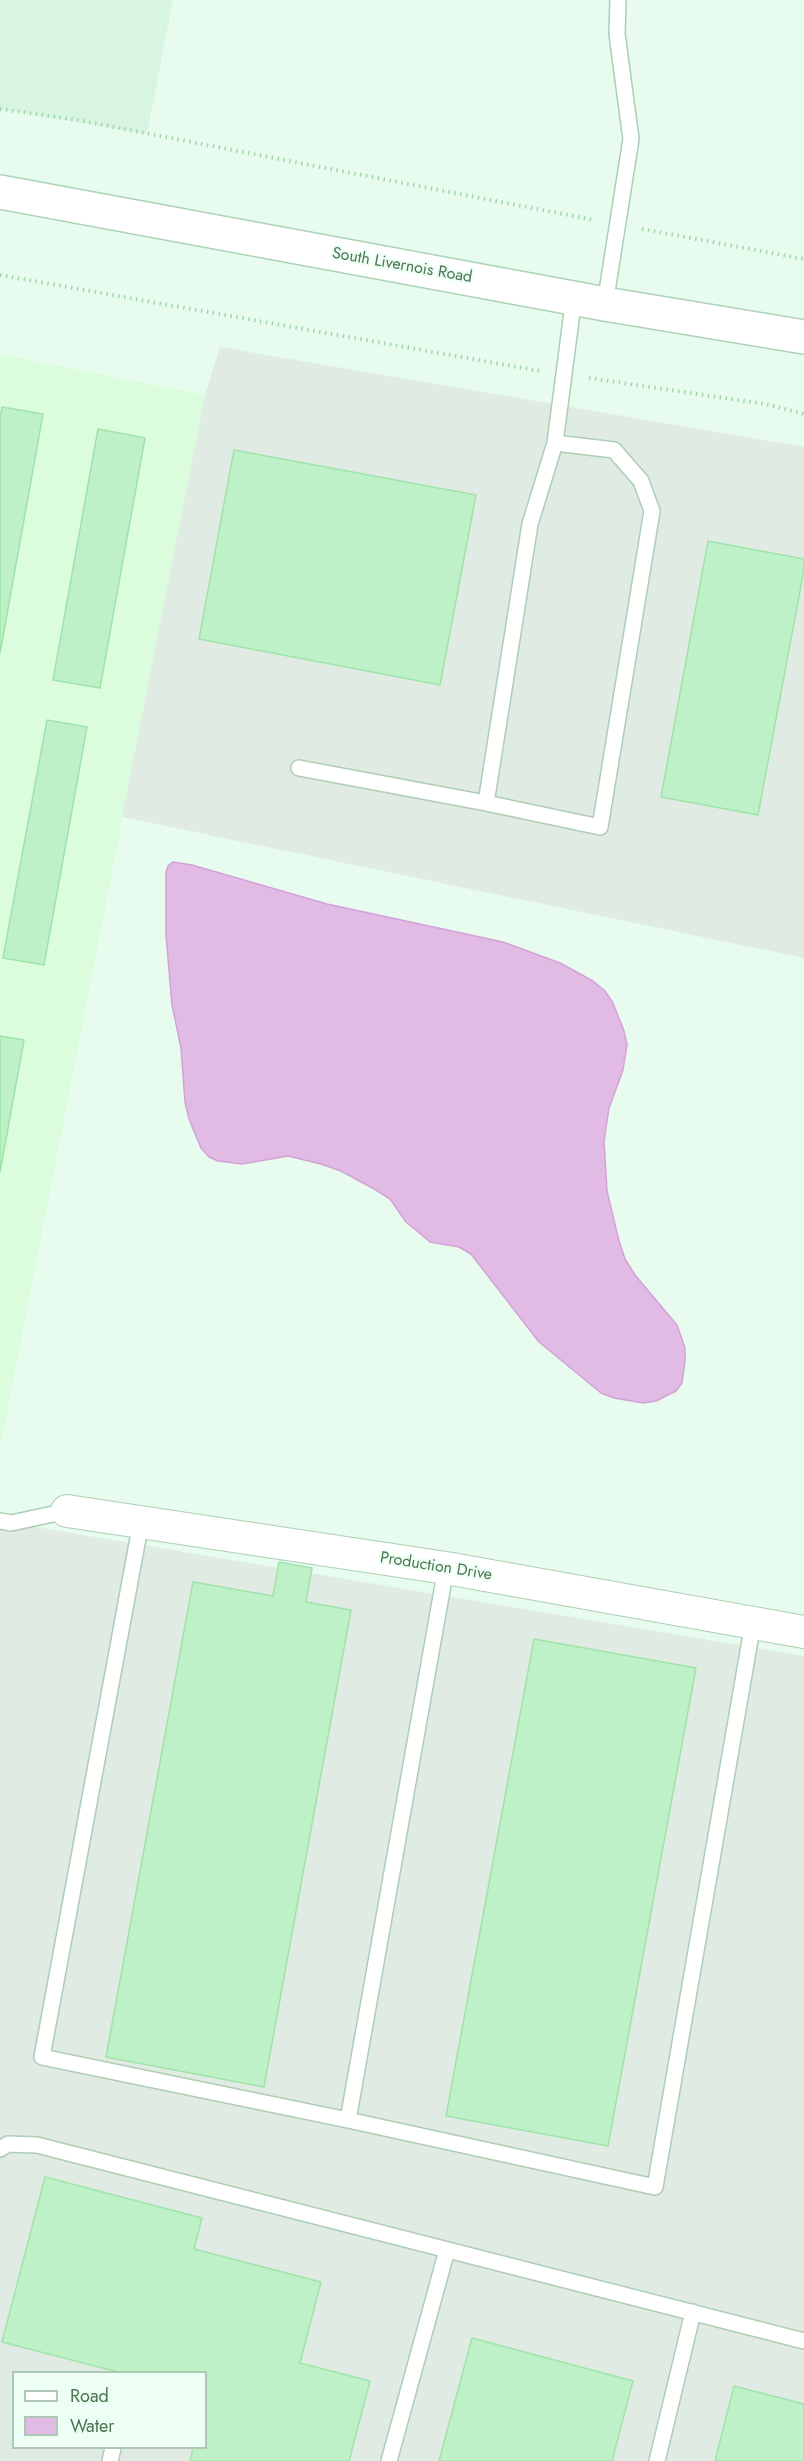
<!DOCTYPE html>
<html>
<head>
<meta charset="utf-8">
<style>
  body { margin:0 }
  #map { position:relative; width:804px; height:2461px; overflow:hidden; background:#e7fcef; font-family:Jost,sans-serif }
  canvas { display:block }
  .legend { position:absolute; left:12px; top:2371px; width:195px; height:78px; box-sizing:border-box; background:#edfff4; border:2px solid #adc8b3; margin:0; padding:8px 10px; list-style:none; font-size:18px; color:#4c7551 }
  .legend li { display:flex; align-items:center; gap:12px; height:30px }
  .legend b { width:30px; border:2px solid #adc8b3 }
</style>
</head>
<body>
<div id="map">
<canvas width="804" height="2461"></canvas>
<ul class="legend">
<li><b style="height:8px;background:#fff"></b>Road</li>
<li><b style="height:16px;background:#e2bbe5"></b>Water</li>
</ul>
</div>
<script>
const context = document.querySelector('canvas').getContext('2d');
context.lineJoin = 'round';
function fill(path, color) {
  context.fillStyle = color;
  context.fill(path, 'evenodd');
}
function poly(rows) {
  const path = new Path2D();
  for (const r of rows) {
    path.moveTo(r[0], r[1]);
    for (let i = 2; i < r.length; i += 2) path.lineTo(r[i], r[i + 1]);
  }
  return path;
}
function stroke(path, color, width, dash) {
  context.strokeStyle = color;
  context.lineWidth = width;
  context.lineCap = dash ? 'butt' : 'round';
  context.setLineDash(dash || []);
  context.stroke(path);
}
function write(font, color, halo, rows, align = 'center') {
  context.font = font + ' Jost,sans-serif';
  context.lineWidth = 4.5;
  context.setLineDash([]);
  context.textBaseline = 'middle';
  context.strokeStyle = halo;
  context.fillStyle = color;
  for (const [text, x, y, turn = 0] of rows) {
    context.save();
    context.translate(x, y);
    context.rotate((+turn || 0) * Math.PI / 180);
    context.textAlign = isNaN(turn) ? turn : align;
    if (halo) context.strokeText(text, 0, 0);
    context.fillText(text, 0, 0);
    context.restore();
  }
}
fill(poly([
  [0,0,173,0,147,134,0,109]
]), '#d8f5e2');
fill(poly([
  [0,354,205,395,0,1448]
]), '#dbfcdd');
fill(poly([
  [220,347,804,447,804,958,122,817,205,395],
  [0,1521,804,1656,804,2461,0,2461],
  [14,2372,206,2372,206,2448,14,2448]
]), '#e0ece3');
const water = poly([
  [173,862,192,865,327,904,503,942,560,963,593,981,605,991,613,1003,624,1031,627,1045,623,1070,609,1108,604,1141,607,1191,619,1241,625,1259,635,1275,677,1325,685,1348,685,1360,682,1383,676,1391,656,1401,643,1403,614,1398,601,1393,539,1342,471,1254,459,1247,430,1242,406,1222,390,1199,376,1190,341,1171,321,1164,288,1156,242,1164,218,1161,209,1157,201,1148,189,1119,185,1102,181,1048,172,1005,166,935,166,872,168,866,173,862]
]);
fill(water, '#e2bbe5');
stroke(water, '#d3a2d7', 1.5);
const building = poly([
  [2,407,43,414,0,653,0,420,2,407],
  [98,429,145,438,100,688,53,680,98,429],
  [234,450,476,495,440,685,199,639,234,450],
  [708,541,804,559,804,570,758,815,661,797,708,541],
  [47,720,87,727,44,965,3,958,47,720],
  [0,1036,24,1040,0,1172,0,1036],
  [279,1562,312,1568,306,1602,351,1610,264,2087,106,2057,193,1582,273,1596,279,1562],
  [534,1639,696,1668,608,2146,446,2116,534,1639],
  [45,2177,202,2218,194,2249,321,2282,300,2363,370,2381,349,2461,190,2461,193,2448,206,2448,206,2372,118,2372,2,2342,45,2177],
  [472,2338,633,2381,612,2461,439,2461,472,2338],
  [734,2386,804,2404,804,2461,715,2461,734,2386]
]);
fill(building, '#bff1c8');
stroke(building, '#a0e3aa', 1.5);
const lane = poly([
  [605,304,631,139,617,34,618,0],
  [555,443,614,450,641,481,652,511,600,827,486,803,530,524,555,443,574,297],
  [299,768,486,803],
  [0,1521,11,1523,67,1511],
  [141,1522,42,2057,348,2120,655,2187,753,1623],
  [348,2120,446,1568],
  [0,2149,8,2144,37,2145,804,2341],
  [110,2461,113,2448],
  [389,2461,447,2250],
  [657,2461,693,2312]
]);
const street = poly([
  [67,1511,446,1568,804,1632]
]);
const secondary = poly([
  [0,192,605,304,804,337]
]);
stroke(lane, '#adceb4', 18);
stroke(street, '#adceb4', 34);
stroke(secondary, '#add3b5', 36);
stroke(poly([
  [0,109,78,120,594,220],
  [642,229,804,259],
  [0,275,540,371],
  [589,378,765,404,804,414]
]), '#a2d6aa', 4, [1.5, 4.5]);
stroke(lane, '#fff', 15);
stroke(street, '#fff', 32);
stroke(secondary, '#fff', 33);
write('16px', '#4c7551', '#edfff4', [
  ["South Livernois Road",402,266,10],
  ["Production Drive",436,1567,9]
]);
</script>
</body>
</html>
